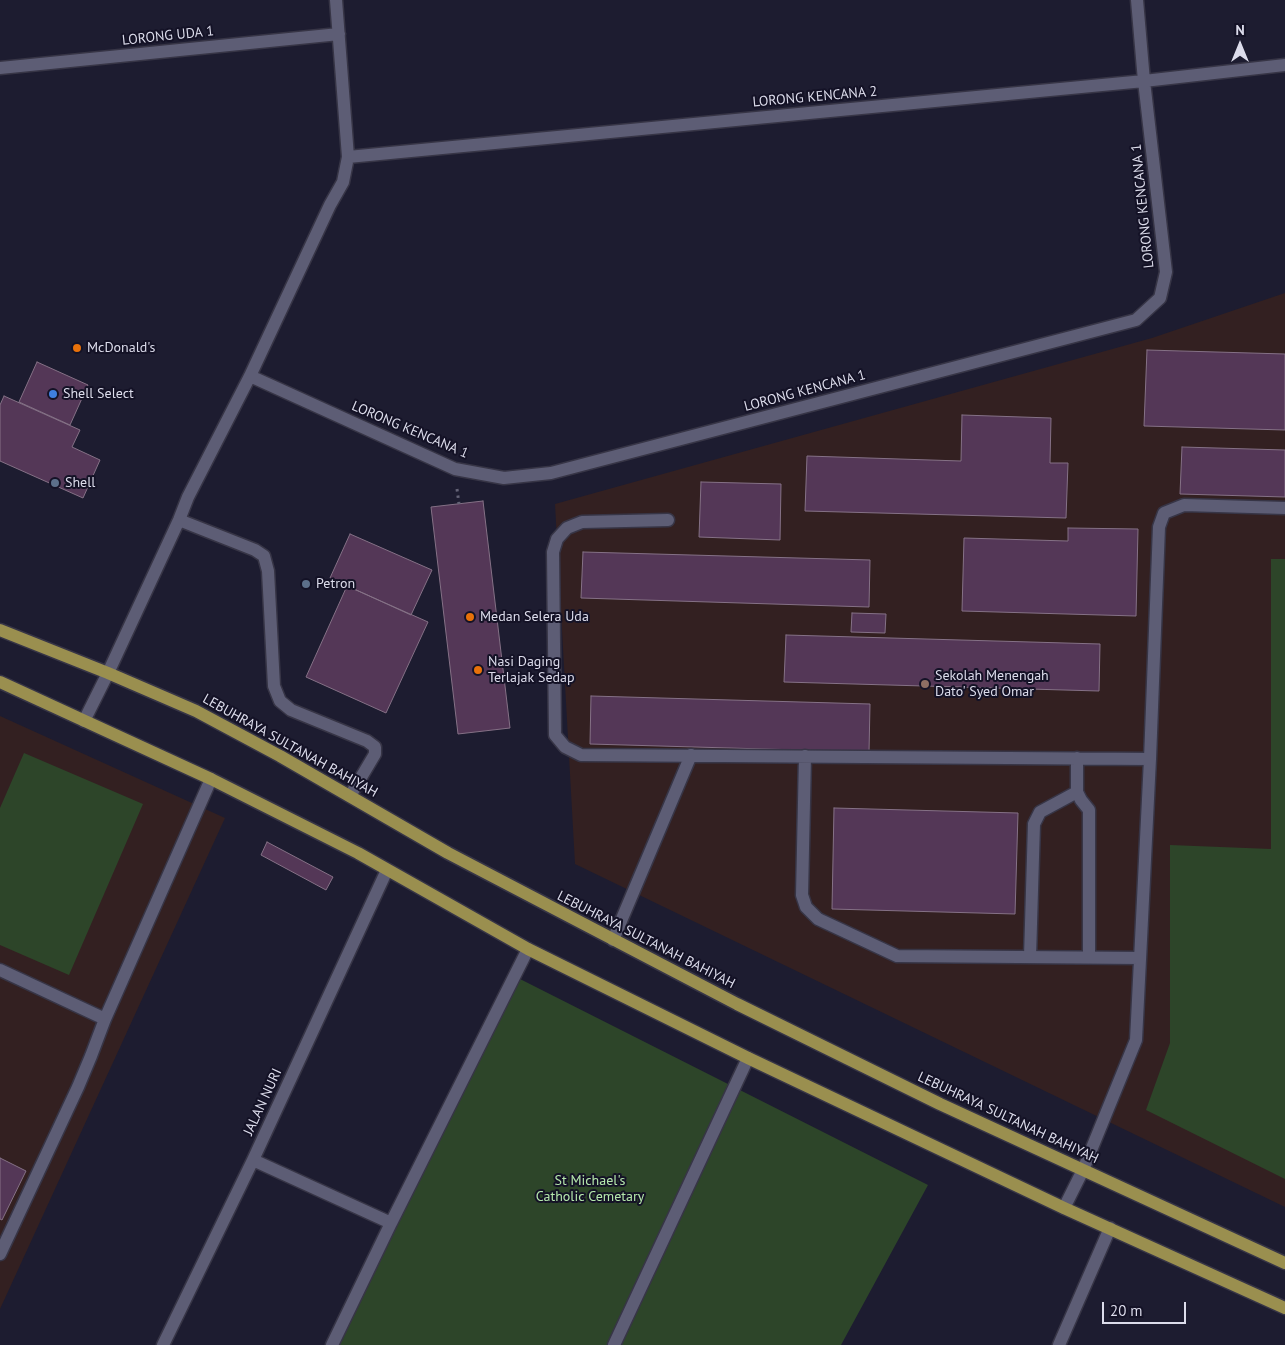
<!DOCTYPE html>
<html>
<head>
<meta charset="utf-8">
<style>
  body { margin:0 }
  #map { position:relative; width:1285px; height:1345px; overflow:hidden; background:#1d1c30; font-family:"PT Sans",sans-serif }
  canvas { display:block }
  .north { position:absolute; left:1215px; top:20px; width:50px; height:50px; -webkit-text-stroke:4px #141226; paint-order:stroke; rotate:0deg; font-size:14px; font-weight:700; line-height:20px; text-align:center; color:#dcdceb }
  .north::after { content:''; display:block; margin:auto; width:18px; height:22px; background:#dcdceb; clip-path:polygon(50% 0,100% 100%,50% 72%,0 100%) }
  .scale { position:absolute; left:1102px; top:1302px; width:84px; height:22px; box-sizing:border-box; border:2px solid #dcdceb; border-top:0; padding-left:6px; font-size:15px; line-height:18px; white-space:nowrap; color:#dcdceb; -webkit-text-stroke:4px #141226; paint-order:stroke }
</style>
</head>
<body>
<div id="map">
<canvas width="1285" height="1345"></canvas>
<div class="north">N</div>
<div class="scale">20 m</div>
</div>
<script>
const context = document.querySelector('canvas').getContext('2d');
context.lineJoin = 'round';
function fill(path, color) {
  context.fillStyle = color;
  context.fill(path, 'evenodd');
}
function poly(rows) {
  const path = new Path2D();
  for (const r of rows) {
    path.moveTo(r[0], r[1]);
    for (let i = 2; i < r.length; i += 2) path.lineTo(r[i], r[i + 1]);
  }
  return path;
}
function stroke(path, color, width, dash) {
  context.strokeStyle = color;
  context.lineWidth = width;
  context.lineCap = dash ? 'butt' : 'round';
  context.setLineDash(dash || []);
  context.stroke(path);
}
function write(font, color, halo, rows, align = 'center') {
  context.font = font + ' "PT Sans",sans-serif';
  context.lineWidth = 4;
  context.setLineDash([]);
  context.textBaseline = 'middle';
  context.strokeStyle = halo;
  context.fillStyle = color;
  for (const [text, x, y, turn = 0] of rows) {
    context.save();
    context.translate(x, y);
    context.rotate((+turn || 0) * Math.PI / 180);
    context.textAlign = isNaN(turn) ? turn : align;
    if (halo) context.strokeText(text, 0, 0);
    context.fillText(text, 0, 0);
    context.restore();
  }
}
fill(poly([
  [1285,293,1285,1207,575,864,555,504,1152,338],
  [0,716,225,818,0,1309]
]), '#332021');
fill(poly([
  [1271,559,1285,559,1285,1179,1146,1110,1170,1043,1170,845,1271,849],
  [24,753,143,804,69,975,0,945,0,808],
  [520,979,928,1185,841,1345,336,1345]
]), '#2d4529');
const building = poly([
  [1147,350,1285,354,1285,430,1144,426,1147,350],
  [37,362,88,385,70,425,19,402,37,362],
  [4,396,80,430,72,447,100,460,83,498,0,461,0,405,4,396],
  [962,415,1051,418,1050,463,1068,463,1066,518,805,511,807,456,961,461,962,415],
  [1182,447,1285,450,1285,497,1180,494,1182,447],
  [701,482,781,484,780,540,699,537,701,482],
  [483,501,510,728,458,734,431,507,483,501],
  [1068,528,1138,529,1136,616,962,611,964,538,1068,541,1068,528],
  [350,534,432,570,411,615,330,578,350,534],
  [583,552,870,560,869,607,581,598,583,552],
  [347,586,428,622,386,713,306,677,347,586],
  [852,613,886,614,885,633,851,632,852,613],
  [786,635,1100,644,1099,691,784,682,786,635],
  [591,696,870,704,869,752,590,744,591,696],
  [834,808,1018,813,1015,914,832,909,834,808],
  [267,842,333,877,326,890,261,855,267,842],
  [0,1158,26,1171,2,1220,0,1219,0,1158]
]);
fill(building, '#543757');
stroke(building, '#857186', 1);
const minor = poly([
  [0,68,339,34],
  [348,157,1144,81,1285,65],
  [250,376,455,469,504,478,551,473,1136,320,1160,298,1166,272,1144,81,1137,0],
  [179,520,255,550,264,556,268,571,274,686,280,701,291,710,367,741,375,747,375,754,350,796],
  [668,520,582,522,567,528,557,539,553,552,555,735,565,747,581,755,1150,759],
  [84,721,108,673,179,520,188,497,250,376,330,205,343,182,348,157,336,0],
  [805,756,802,895,806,907,818,919,897,956,1140,958],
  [1077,758,1077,792,1081,800,1089,810,1089,957],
  [613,940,691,755],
  [1030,957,1034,824,1040,812,1077,792],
  [0,970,105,1019,211,779],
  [253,1160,391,1223,528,949],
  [1064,1208,1083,1170,1136,1040,1150,759,1159,527,1164,513,1184,505,1285,508],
  [0,1254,78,1087,91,1056,105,1019],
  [163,1345,253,1160,387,870],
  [332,1345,391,1223],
  [614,1345,748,1058],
  [1059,1345,1110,1228]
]);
const major = poly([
  [0,630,108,673,196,711,280,756,448,853,737,1004,940,1104,1285,1263],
  [0,682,211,779,358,853,528,949,748,1058,1064,1208,1285,1308]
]);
stroke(minor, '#373546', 15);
stroke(major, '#373546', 15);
stroke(poly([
  [457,489,459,504]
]), '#646376', 3, [2.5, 4]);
stroke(minor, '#5d5d75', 12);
stroke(major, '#9a8f4f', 12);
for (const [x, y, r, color] of [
  [77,348,5,"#e8710a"],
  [53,394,5,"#3f7fe0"],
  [55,483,5,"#5c6f8a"],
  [306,584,5,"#5c6f8a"],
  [470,617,5,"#e8710a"],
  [478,670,5,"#e8710a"],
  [925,684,5,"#8d6e63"]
]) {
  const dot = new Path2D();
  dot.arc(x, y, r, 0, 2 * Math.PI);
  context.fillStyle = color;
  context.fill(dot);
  stroke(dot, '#141226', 2);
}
write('14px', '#dcdceb', '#141226', [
  ["LORONG UDA 1",168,36,-6],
  ["LORONG KENCANA 2",815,97,-5],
  ["LORONG KENCANA 1",1143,206,-96],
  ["LORONG KENCANA 1",805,391,-15],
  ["LORONG KENCANA 1",410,430,23],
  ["LEBUHRAYA SULTANAH BAHIYAH",290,746,29],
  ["LEBUHRAYA SULTANAH BAHIYAH",646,940,27],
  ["JALAN NURI",263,1102,-65],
  ["LEBUHRAYA SULTANAH BAHIYAH",1008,1118,25]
]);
write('14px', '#dcdceb', '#141226', [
  ["McDonald's",87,348],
  ["Shell Select",63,394],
  ["Shell",65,483],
  ["Petron",316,584],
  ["Medan Selera Uda",480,617],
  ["Nasi Daging",488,662],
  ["Terlajak Sedap",488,678],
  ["Sekolah Menengah",935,676],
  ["Dato' Syed Omar",935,692]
], 'left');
write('14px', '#b5e7ac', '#141226', [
  ["St Michael's",590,1181],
  ["Catholic Cemetary",590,1197]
]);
</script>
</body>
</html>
